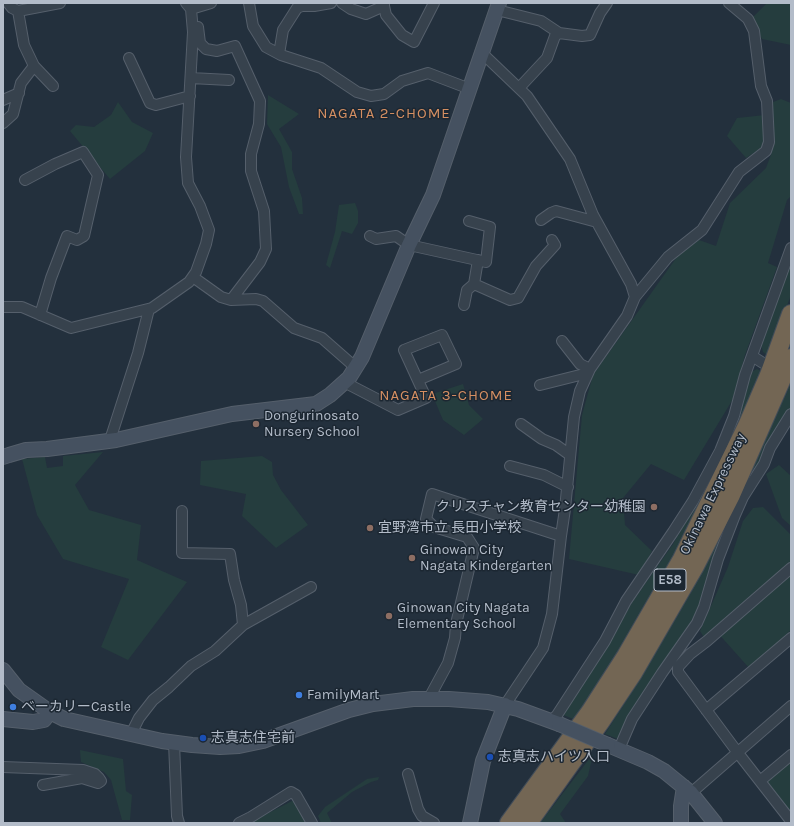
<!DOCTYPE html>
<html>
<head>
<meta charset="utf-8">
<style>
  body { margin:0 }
  #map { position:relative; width:794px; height:826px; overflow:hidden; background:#23303d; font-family:Karla,sans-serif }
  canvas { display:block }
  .frame { position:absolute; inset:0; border:4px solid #b3bcc9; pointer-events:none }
</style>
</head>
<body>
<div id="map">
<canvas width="794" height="826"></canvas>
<div class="frame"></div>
</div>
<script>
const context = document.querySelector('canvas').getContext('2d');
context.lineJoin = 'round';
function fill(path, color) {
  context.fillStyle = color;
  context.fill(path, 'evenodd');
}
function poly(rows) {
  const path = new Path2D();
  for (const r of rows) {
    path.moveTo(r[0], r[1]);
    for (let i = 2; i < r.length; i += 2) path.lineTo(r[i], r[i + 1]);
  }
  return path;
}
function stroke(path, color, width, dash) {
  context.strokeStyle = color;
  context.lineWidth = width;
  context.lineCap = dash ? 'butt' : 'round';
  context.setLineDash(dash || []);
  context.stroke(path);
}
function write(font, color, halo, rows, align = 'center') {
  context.font = font + ' Karla,"Noto Sans JP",sans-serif';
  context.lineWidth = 3;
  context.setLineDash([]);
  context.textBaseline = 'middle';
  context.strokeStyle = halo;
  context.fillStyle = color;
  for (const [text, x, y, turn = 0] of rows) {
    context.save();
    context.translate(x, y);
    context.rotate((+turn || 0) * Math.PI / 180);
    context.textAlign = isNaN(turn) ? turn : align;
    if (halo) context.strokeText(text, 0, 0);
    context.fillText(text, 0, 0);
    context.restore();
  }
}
fill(poly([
  [767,3,791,3,791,45,762,39,752,18],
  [268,95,299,114,279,129,292,152,292,169,302,198,303,214,299,214,289,187,281,147,267,124],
  [781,99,791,103,791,196,787,200,768,263,777,267,745,355,733,399,684,480,651,464,623,498,625,525,652,551,639,575,569,559,582,415,593,375,679,254,699,240,716,246,730,203,766,168,772,152,768,104],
  [118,102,132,122,153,133,145,151,110,179,70,131,76,125,94,127,111,115],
  [765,115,765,140,760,149,746,158,727,136,737,118],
  [355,203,358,211,358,223,352,234,342,231,330,268,326,265,335,232,339,205],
  [791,262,791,295,768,356,763,352,761,345],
  [757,369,763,372,739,428,651,600,576,720,563,715,605,649,631,604,673,544,693,509,740,412,751,372],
  [791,383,791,409,757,468,692,622,618,739,605,734,645,671,690,594,742,490],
  [463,384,469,405,483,419,464,435,443,420,432,394],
  [103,452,75,485,89,510,141,525,137,560,187,582,128,660,101,647,129,579,63,559,37,515,22,459,45,457,47,468,63,466,63,456],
  [262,456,272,462,273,475,281,490,308,525,276,548,242,516,246,494,200,485,201,461],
  [779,465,791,476,791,526,782,518,766,474],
  [763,507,791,535,791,630,750,669,716,631,705,639,700,631,728,567,743,521,753,508],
  [80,750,123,759,126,791,132,795,130,820,122,820,111,780,104,772,81,762],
  [791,753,791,815,762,778],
  [593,754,588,776,560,814,566,823,540,823],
  [379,777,378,780,371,782,352,792,327,813,332,823,321,823,318,816,325,807,367,779],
  [292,801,296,802,306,821,306,823,249,823]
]), '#253d3e');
const street = poly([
  [8,3,12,8,18,11,60,3],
  [249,3,253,26,266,47,281,55,321,68,357,92,371,96,384,94,402,81,428,73,470,89],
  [342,3,351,9,366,14,384,6,384,3],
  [384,6,386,15,402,35,414,42,434,3],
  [191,9,211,3],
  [497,10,541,21,559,33],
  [198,27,200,43,206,49,217,51,235,46,260,101,259,124,251,154,251,171,264,211,266,249,260,262,231,300],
  [482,53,527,96,570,159,593,215,631,284,635,297],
  [279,54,283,30,297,8,302,6,314,6,331,3],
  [129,58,150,103,156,105,190,96],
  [34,66,53,86],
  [191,78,229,80],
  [519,88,547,58,555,36,559,33,582,36,590,35,600,13,607,3],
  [3,100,19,93],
  [3,123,13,114,21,83,34,66,24,45,18,11],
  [25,180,55,164,83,152,98,175,84,236,77,240,67,236,51,278,40,315],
  [541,220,551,213,556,211,597,222],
  [370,236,376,239,396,236,409,245,486,262,490,227,469,221],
  [193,277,221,297,231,300,256,299,263,301,294,328,322,338,355,367],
  [474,284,510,300,518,298,536,266,555,245,552,240],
  [464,305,467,290,474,284,478,260],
  [3,307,22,307,71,328,152,308,189,282,196,272,206,244,209,230,200,206,188,183,186,157,193,32,191,9,186,3],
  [562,341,580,364,590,369],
  [752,356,763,363],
  [344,382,398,410,426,398,404,350,442,335,456,364,418,380],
  [540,385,588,373],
  [521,424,542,439,556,445,570,455],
  [110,440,138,353,149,309],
  [510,466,544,475,568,487],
  [182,511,182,553,230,554,234,580,241,605,243,625],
  [791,568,707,641,690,654,678,667,678,672,738,753,791,821],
  [428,700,448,663,455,638,456,624,474,548,467,537,434,527,426,519,432,494,561,536],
  [505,705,543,648,552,614,561,536,565,509,574,417,580,391,590,369,627,316,635,297,668,257,702,230,739,172,766,151,769,142,767,101,761,86,754,31,748,19,729,3],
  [706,710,791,638],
  [551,721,557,715,605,641,626,601,673,532,693,501,720,451,734,416,745,375,791,248],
  [131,734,139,718,153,700,169,687,191,666,215,651,243,625,311,587],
  [174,743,177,816,179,823],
  [619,749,632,719,662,673,697,623,704,607,718,559,735,515,743,497,764,464,770,448,791,414],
  [3,767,83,770,95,774,99,778,101,781,98,783,82,778,43,785],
  [408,774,418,809,422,816,434,823],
  [760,781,791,755],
  [691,793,791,706],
  [239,823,251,817,291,792,296,795,312,823]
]);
const secondary = poly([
  [3,457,9,455,26,450,47,449,116,440,232,414,316,404,330,395,349,378,362,357,409,245,433,195,499,3],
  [3,670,19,690,50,712,64,719,162,741,192,745,220,747,239,746,263,741,349,710,373,704,413,699,449,699,488,702,518,709,559,724],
  [3,719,33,722,44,720,50,712],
  [608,745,648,762,664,771,691,793,715,823],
  [470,823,483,761,505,705],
  [681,823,681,806,684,787]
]);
const highway = poly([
  [509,823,590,712,626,656,682,559,747,426,769,375,791,314],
  [528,823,601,721,633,673,695,566,731,495,791,358]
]);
stroke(street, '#555f6b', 12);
stroke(secondary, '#555f6b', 16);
stroke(highway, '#424c58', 20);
stroke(street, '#37424d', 10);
stroke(secondary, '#455160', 14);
stroke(highway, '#736654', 18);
const secondaryBridge = poly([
  [559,724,608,745]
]);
stroke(secondaryBridge, '#555f6b', 16, []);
stroke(secondaryBridge, '#455160', 14);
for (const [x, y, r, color] of [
  [256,424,4,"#8d6e63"],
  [654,507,4,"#8d6e63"],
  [370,528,4,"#8d6e63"],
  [412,558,4,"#8d6e63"],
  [389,616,4,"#8d6e63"],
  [299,695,4,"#3f7fe0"],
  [13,707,4,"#3f7fe0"],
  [203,738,4,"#1a4fb4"],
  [490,757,4,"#1a4fb4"]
]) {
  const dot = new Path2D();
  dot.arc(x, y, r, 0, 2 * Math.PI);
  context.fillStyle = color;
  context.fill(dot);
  stroke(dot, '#1c2732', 1.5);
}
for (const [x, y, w] of [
  [670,580,32]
]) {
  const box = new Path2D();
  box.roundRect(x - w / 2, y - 11, w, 22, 3);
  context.fillStyle = '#1c2732';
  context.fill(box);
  stroke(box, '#b3bcc9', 1);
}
write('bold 13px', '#b3bcc9', null, [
  ["E58",670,580]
]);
write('14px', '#b3bcc9', '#1c2732', [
  ["Dongurinosato",264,416],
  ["Nursery School",264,432],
  ["クリスチャン教育センター幼稚園",646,507,"right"],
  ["宜野湾市立 長田小学校",378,528],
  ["Ginowan City",420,550],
  ["Nagata Kindergarten",420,566],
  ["Ginowan City Nagata",397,608],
  ["Elementary School",397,624],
  ["FamilyMart",307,695],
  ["ベーカリーCastle",21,707],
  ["志真志住宅前",211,738],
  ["志真志ハイツ入口",498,757]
], 'left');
write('14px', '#b3bcc9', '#1c2732', [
  ["Okinawa Expressway",713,494,-64]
]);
context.letterSpacing = '1px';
write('15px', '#d58f62', '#1c2732', [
  ["NAGATA 2-CHOME",384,114],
  ["NAGATA 3-CHOME",446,396]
]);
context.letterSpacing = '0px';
</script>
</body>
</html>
